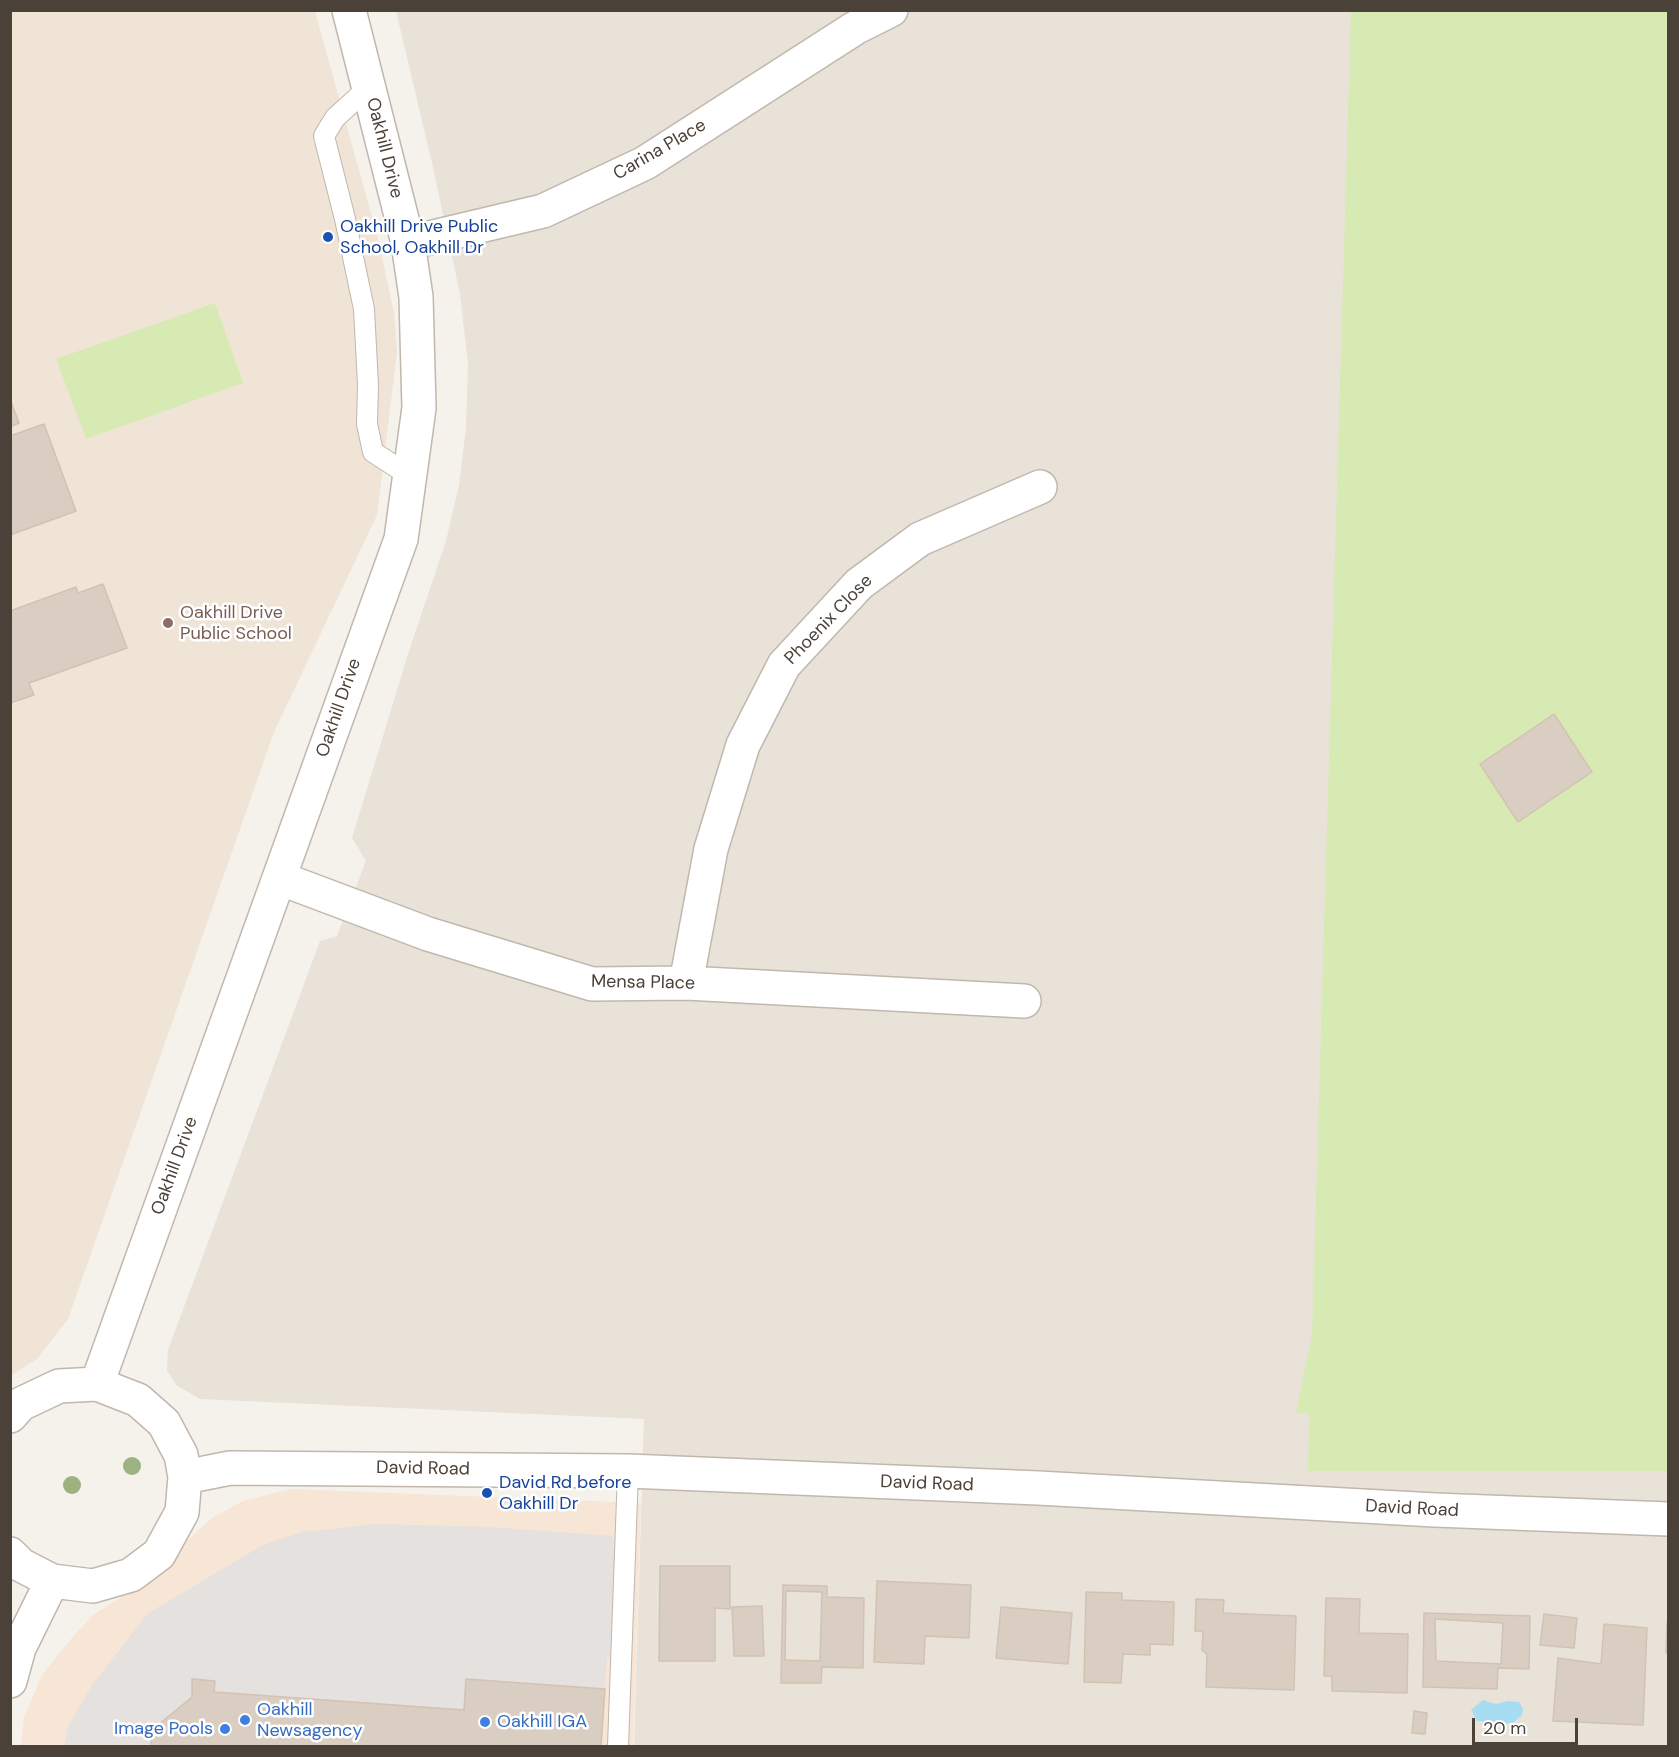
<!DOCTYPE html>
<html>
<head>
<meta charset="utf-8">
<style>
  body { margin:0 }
  #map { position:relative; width:1679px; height:1757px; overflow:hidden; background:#f5f1eb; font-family:"DM Sans",sans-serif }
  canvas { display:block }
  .frame { position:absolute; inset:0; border:12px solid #4a4138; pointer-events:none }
  .scale { position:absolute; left:1472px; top:1718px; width:106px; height:27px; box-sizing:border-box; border:3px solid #4a4138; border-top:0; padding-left:8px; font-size:18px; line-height:21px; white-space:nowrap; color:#4a4138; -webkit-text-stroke:4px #fff; paint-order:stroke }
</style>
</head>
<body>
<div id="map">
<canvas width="1679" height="1757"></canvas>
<div class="frame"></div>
<div class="scale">20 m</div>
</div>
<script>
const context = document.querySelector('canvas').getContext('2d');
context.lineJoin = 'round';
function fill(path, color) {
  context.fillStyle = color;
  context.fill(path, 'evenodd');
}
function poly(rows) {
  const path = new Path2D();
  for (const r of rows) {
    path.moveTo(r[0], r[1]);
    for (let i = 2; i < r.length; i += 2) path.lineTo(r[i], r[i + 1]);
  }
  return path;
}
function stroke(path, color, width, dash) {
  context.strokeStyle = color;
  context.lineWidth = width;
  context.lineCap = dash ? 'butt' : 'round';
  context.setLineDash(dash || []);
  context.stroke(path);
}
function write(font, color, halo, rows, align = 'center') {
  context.font = font + ' "DM Sans",sans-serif';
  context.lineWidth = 5;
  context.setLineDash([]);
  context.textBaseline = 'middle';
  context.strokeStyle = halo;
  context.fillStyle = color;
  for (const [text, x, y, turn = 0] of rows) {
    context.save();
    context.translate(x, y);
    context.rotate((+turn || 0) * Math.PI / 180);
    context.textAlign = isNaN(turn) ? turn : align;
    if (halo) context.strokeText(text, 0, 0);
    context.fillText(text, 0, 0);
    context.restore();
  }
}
fill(poly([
  [396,11,1668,11,1668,1746,634,1746,644,1419,200,1399,176,1385,167,1370,168,1350,181,1315,320,941,337,936,366,861,352,838,408,654,446,541,459,485,466,428,468,364,460,294,432,163]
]), '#e9e2d9');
fill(poly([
  [291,1489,641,1503,633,1746,21,1746,24,1718,42,1675,71,1639,93,1615,120,1598,150,1582,169,1566,186,1542,212,1518,243,1501]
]), '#f7e5d6');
fill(poly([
  [11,11,315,11,379,243,394,313,397,352,377,515,274,732,68,1319,37,1359,11,1375]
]), '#efe4d5');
fill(poly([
  [1351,11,1668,11,1668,1471,1308,1471,1309,1413,1296,1413,1312,1333],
  [215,303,243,383,86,439,56,359]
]), '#d8eab4');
fill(poly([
  [374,1524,489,1527,613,1536,613,1541,619,1541,615,1658,607,1657,605,1689,466,1679,464,1710,214,1692,192,1682,192,1697,152,1730,151,1746,64,1746,69,1725,93,1684,147,1614,263,1545,302,1532]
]), '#e4e1df');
fill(poly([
  [1483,1700,1496,1704,1508,1701,1519,1702,1523,1709,1522,1715,1512,1724,1477,1721,1471,1710]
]), '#a7ddf2');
const building = poly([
  [10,399,19,423,10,427,10,399],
  [44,424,76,511,10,535,10,436,44,424],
  [103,584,127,648,29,683,34,695,10,703,10,611,76,587,78,593,103,584],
  [1554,714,1592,772,1518,822,1480,764,1554,714],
  [660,1566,730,1566,730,1609,715,1608,715,1661,659,1661,660,1566],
  [877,1581,971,1585,969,1638,925,1636,924,1664,874,1662,877,1581],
  [783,1585,827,1586,827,1597,864,1598,863,1668,822,1667,821,1683,781,1683,783,1585],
  [786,1591,822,1592,820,1661,785,1660,786,1591],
  [1086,1592,1122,1593,1122,1600,1174,1602,1173,1645,1150,1644,1150,1655,1123,1654,1121,1683,1084,1682,1086,1592],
  [1326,1598,1360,1599,1359,1633,1408,1634,1407,1693,1332,1691,1332,1676,1324,1676,1326,1598],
  [1196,1599,1224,1600,1223,1613,1296,1616,1294,1690,1206,1687,1207,1654,1202,1650,1203,1631,1195,1631,1196,1599],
  [762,1606,764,1656,734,1656,732,1607,762,1606],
  [1001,1607,1072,1613,1068,1664,996,1658,1001,1607],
  [1424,1613,1530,1616,1529,1669,1498,1668,1497,1689,1423,1687,1424,1613],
  [1544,1614,1577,1618,1574,1648,1540,1645,1544,1614],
  [1435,1619,1503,1623,1501,1664,1436,1661,1435,1619],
  [1667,1622,1668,1622,1668,1653,1666,1653,1667,1622],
  [1604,1624,1647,1628,1643,1725,1553,1721,1558,1658,1601,1664,1604,1624],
  [192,1679,215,1681,214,1692,464,1710,466,1679,605,1689,601,1746,151,1746,152,1730,192,1697,192,1679],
  [1414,1711,1427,1713,1425,1734,1412,1733,1414,1711]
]);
fill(building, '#dacec3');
stroke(building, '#d2c2b3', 1.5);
const service = poly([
  [369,87,335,118,324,136,345,219,364,309,368,385,367,424,373,452,410,476],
  [618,1746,628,1471]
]);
const minor = poly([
  [408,243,543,211,645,163,855,28,891,10],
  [279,878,428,934,592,984,686,983,1024,1001],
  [686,983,711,849,743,745,784,665,859,584,920,539,1040,487],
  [97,1384,401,539,419,408,416,297,408,243,349,10]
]);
const tertiary = poly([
  [10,1416,21,1404,59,1386,97,1384,138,1400,164,1423,181,1455,185,1477,182,1512,159,1554,131,1575,93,1586,52,1581,21,1565,10,1554],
  [185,1477,230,1468,628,1471,1038,1488,1435,1510,1668,1519],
  [10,1681,19,1648,52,1581]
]);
stroke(service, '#c1b7ad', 22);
stroke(minor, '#c1b7ad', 36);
stroke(tertiary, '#c1b7ad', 36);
stroke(service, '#fff', 20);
stroke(minor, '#fff', 33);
stroke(tertiary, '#fff', 33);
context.fillStyle = '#9cb280';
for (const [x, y] of [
  [132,1466],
  [72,1485]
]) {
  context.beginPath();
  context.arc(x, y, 9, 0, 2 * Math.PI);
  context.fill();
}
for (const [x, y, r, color] of [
  [328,237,6,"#1a4fb4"],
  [168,623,6,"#8d6e63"],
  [487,1493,6,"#1a4fb4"],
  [245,1720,6,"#3f7fe0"],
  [485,1722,6,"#3f7fe0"],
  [225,1729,6,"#3f7fe0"]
]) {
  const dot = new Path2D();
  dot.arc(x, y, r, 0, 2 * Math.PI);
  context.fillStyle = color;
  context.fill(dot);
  stroke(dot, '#fff', 2);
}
write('18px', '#4a4138', '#fff', [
  ["Oakhill Drive",384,148,76],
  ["Carina Place",660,150,-30],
  ["Phoenix Close",829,620,-46],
  ["Oakhill Drive",339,708,-71],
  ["Mensa Place",643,983,1],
  ["Oakhill Drive",175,1166,-70],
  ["David Road",423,1469,1],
  ["David Road",927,1484,2],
  ["David Road",1412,1509,3]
]);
write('18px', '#164399', '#fff', [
  ["Oakhill Drive Public",340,227],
  ["School, Oakhill Dr",340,248],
  ["David Rd before",499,1483],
  ["Oakhill Dr",499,1504]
], 'left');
write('18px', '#785e54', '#fff', [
  ["Oakhill Drive",180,613],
  ["Public School",180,634]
], 'left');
write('18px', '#366cbe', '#fff', [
  ["Oakhill",257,1710],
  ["Newsagency",257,1731],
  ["Oakhill IGA",497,1722],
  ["Image Pools",213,1729,"right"]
], 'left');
</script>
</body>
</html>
